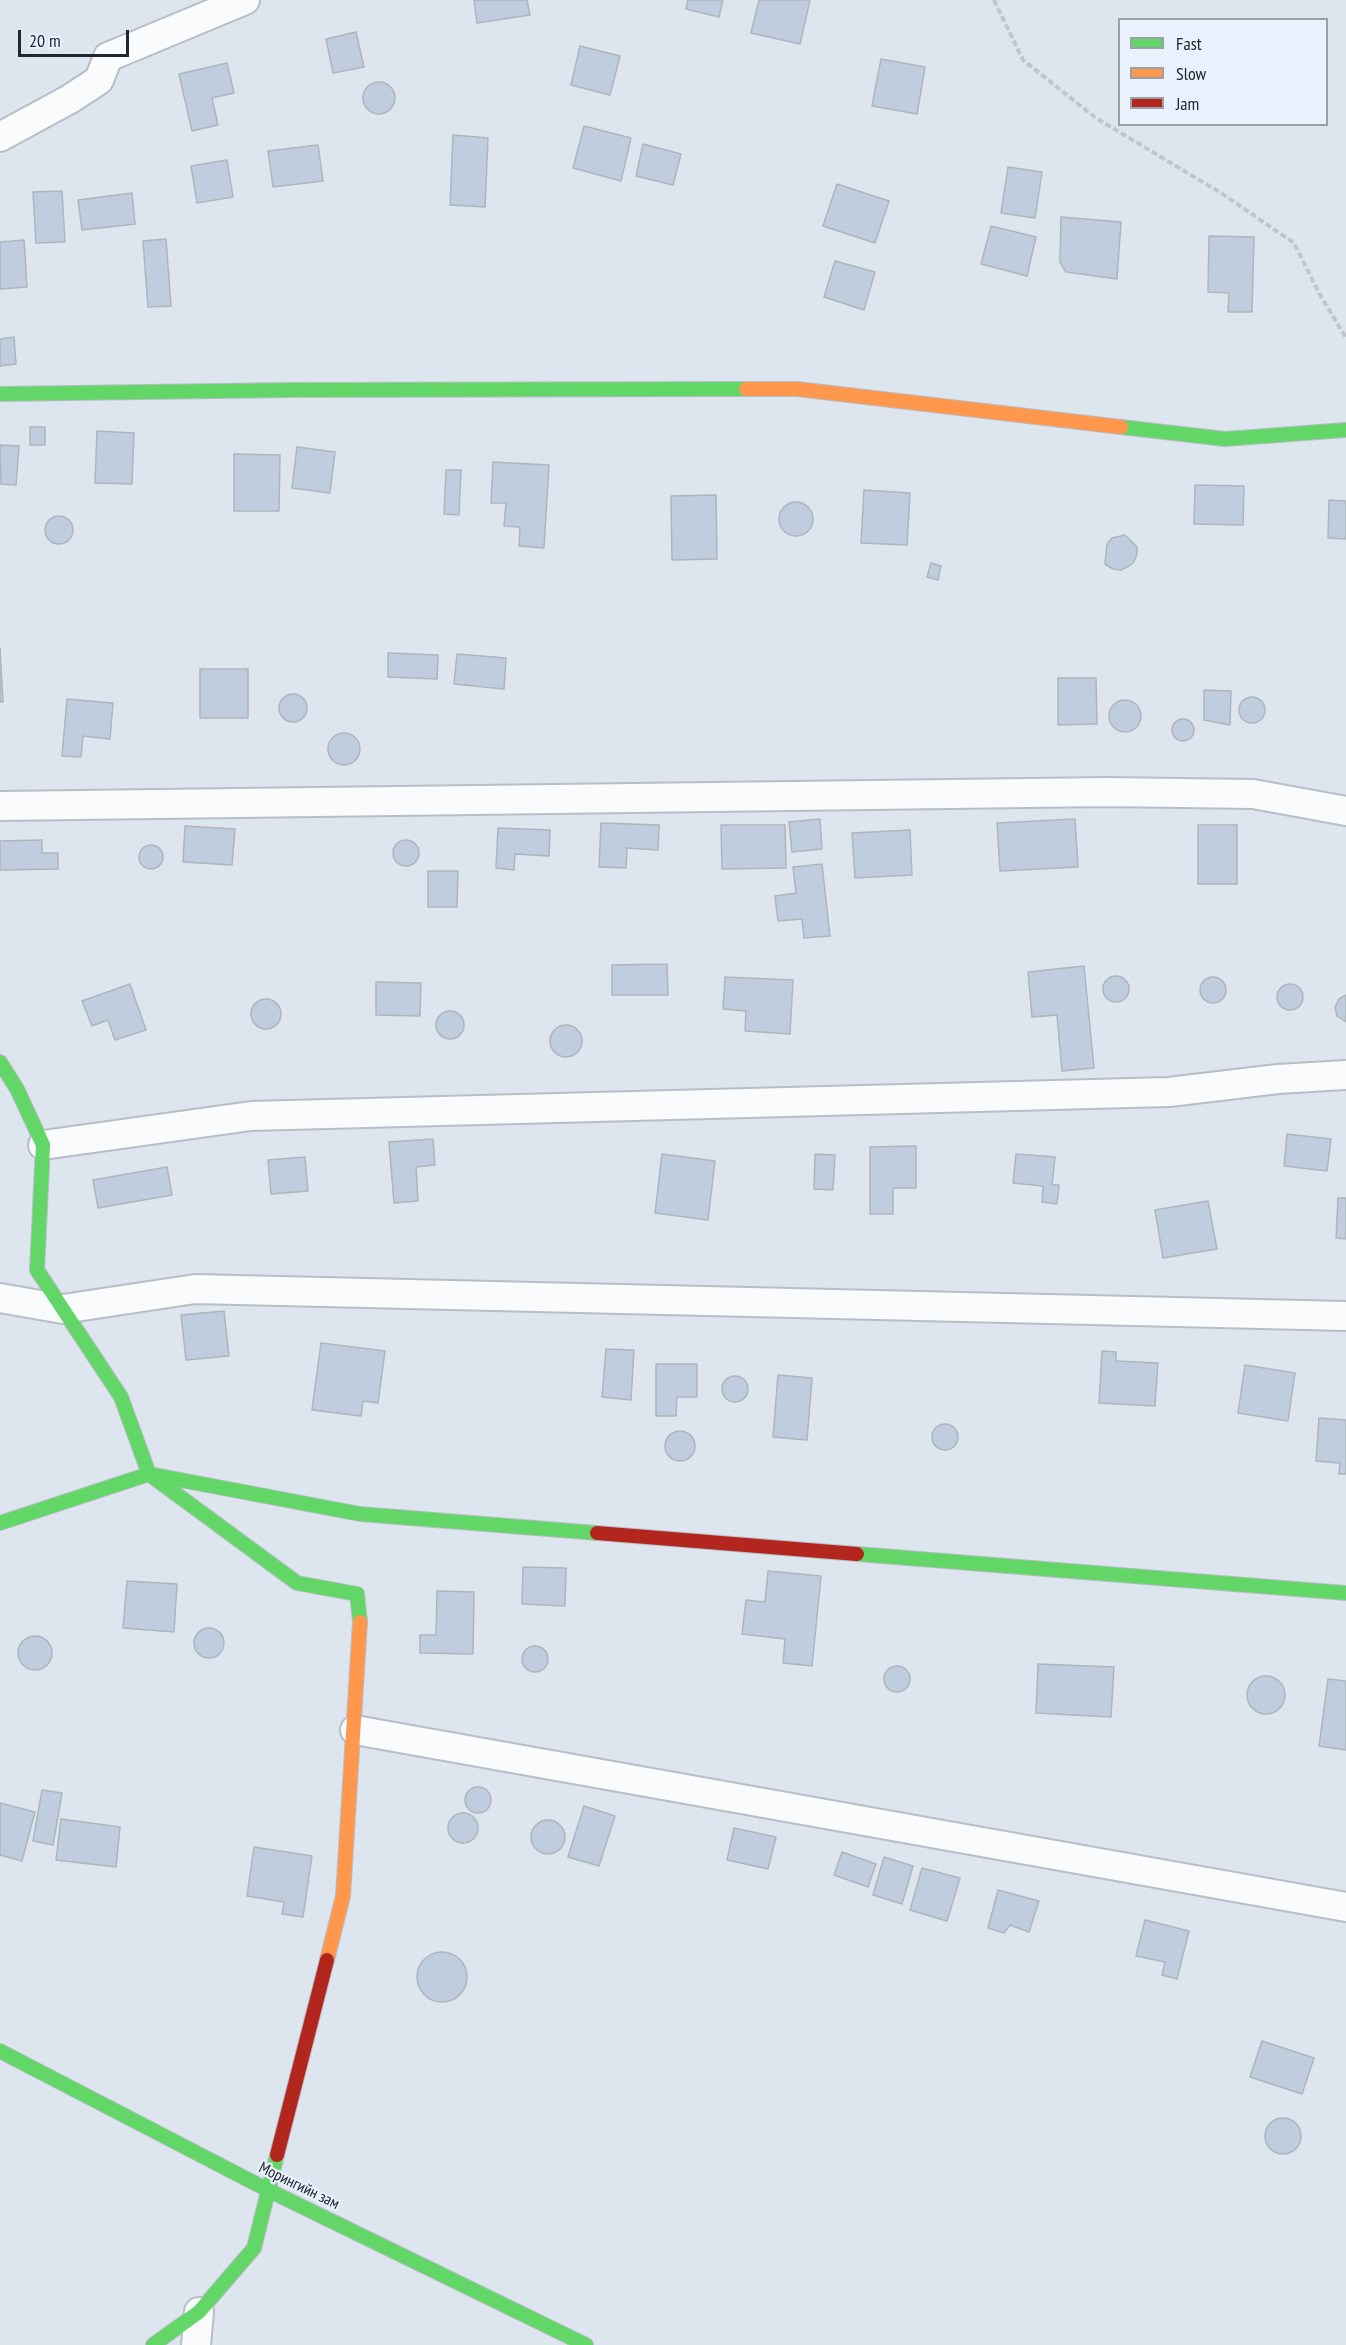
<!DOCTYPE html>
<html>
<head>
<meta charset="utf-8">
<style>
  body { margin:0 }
  #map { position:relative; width:1346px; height:2345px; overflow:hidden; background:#dde5ef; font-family:"PT Sans Narrow",sans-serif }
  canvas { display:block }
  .legend { position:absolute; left:1118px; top:18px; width:210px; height:108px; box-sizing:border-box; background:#e8f1fc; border:2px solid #98a0aa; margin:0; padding:8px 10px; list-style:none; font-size:18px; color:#21272e }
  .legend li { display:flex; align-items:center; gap:12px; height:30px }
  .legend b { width:30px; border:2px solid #98a0aa }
  .scale { position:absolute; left:18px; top:30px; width:111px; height:27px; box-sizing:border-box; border:3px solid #21272e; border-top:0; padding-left:8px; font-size:18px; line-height:21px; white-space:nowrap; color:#21272e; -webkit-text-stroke:4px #e8f1fc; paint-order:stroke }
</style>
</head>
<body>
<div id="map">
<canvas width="1346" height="2345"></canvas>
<ul class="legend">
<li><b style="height:8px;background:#63d668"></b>Fast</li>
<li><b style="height:8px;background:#ff974d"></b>Slow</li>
<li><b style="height:8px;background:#b3261e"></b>Jam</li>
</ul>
<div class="scale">20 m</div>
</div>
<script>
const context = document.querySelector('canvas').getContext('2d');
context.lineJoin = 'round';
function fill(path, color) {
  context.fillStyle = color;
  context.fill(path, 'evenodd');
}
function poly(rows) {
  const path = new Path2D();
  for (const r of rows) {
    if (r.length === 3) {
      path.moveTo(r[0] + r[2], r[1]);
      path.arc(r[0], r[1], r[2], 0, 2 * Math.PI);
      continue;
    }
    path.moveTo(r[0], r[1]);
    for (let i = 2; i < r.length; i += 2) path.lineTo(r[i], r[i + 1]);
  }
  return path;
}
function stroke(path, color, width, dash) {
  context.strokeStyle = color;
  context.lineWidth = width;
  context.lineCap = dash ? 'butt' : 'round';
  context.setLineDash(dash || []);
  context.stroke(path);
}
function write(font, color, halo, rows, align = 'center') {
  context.font = font + ' "PT Sans Narrow",sans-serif';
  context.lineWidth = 4.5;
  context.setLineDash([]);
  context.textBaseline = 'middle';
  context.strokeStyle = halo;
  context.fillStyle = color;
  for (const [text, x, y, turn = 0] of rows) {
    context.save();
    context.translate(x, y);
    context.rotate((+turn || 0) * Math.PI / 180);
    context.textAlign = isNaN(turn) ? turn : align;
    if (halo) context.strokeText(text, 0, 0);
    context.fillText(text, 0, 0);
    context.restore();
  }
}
const building = poly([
  [474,0,527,0,530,15,477,23,474,0],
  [688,0,723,0,719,17,686,9,688,0],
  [759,0,810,0,800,44,751,33,759,0],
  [356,32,364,67,333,73,326,39,356,32],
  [580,46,620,56,610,95,571,85,580,46],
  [881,59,925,67,917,114,872,106,881,59],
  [227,63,234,93,212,98,218,125,192,131,179,74,227,63],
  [379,98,16],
  [584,126,631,138,621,181,573,168,584,126],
  [453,135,488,138,485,207,450,205,453,135],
  [643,144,681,154,673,185,636,176,643,144],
  [318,145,323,181,273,187,268,151,318,145],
  [227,160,233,197,197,203,191,166,227,160],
  [1008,167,1042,172,1035,218,1001,213,1008,167],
  [837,184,889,201,875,243,823,226,837,184],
  [62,191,65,242,36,243,33,192,62,191],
  [132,193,135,224,82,230,78,200,132,193],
  [1061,217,1121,222,1117,279,1066,272,1060,262,1061,217],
  [991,226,1036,237,1027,276,981,264,991,226],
  [1209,236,1254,237,1252,312,1228,312,1229,293,1208,292,1209,236],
  [166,239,171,306,148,307,143,241,166,239],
  [24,240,27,287,0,289,0,242,24,240],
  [835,261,875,272,864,310,824,297,835,261],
  [14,337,16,364,0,366,0,339,14,337],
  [30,427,45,427,45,445,30,445,30,427],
  [97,431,134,433,132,484,95,483,97,431],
  [0,445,19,446,16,485,1,484,0,445],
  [297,447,335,452,330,493,292,488,297,447],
  [234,454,280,455,279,511,234,511,234,454],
  [493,462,549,465,544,548,519,546,520,527,504,526,506,503,491,503,493,462],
  [446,470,461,470,459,515,444,514,446,470],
  [1195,485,1244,486,1243,525,1194,524,1195,485],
  [864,490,910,493,907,545,861,543,864,490],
  [716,495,717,559,672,560,671,496,716,495],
  [1329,500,1346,501,1346,539,1328,538,1329,500],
  [796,519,17],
  [59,530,14],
  [1125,535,1137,547,1137,554,1134,562,1129,566,1121,570,1113,569,1105,564,1107,544,1112,538,1125,535],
  [931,563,941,566,938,580,927,577,931,563],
  [0,648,3,702,0,702,0,648],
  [388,653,438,655,437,679,388,677,388,653],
  [457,654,506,658,504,689,454,684,457,654],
  [200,669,248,669,248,718,200,718,200,669],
  [1058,678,1096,678,1097,724,1058,725,1058,678],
  [1204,690,1231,691,1230,725,1204,720,1204,690],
  [293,708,14],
  [1252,710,13],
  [67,699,113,703,110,739,83,736,81,757,62,756,67,699],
  [1125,716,16],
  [1183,730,11],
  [344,749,16],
  [820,819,822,849,792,852,789,822,820,819],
  [1075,819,1078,867,1000,871,997,823,1075,819],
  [601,823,659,825,658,850,627,848,626,868,599,867,601,823],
  [721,825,785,825,786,868,722,869,721,825],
  [1198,825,1237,825,1237,884,1198,884,1198,825],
  [185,826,235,829,232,865,183,862,185,826],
  [498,828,550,830,549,856,515,854,514,870,496,868,498,828],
  [910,830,912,875,855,878,852,833,910,830],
  [406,853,13],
  [42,840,42,853,58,853,58,869,0,870,0,841,42,840],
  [151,857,12],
  [822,864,830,936,804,938,802,919,778,921,775,896,796,893,793,867,822,864],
  [428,871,458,871,457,907,428,907,428,871],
  [667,964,668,995,612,995,612,965,667,964],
  [1084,966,1094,1068,1062,1071,1057,1015,1032,1017,1028,972,1084,966],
  [1116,989,13],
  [1213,990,13],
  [725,977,793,980,790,1034,745,1031,746,1011,723,1009,725,977],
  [376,982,421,983,420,1016,376,1015,376,982],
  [1290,997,13],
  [130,984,146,1030,115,1040,108,1020,92,1026,82,1001,130,984],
  [1346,995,1346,1022,1337,1016,1335,1007,1339,999,1346,995],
  [266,1014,15],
  [450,1025,14],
  [566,1041,16],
  [1287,1134,1331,1139,1327,1171,1284,1166,1287,1134],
  [433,1139,435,1165,416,1167,418,1201,394,1203,389,1142,433,1139],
  [916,1146,916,1188,893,1188,893,1214,870,1214,870,1147,916,1146],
  [662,1154,715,1161,708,1220,655,1213,662,1154],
  [815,1154,835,1155,833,1190,814,1189,815,1154],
  [1016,1154,1055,1157,1052,1185,1059,1185,1057,1204,1042,1202,1043,1186,1013,1183,1016,1154],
  [305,1157,308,1191,271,1194,268,1160,305,1157],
  [167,1167,172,1195,98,1208,93,1180,167,1167],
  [1338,1198,1346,1198,1346,1239,1336,1238,1338,1198],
  [1208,1201,1217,1249,1163,1258,1155,1210,1208,1201],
  [224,1311,229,1356,186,1360,181,1315,224,1311],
  [321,1343,385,1351,378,1403,363,1401,361,1416,312,1410,321,1343],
  [606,1349,634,1350,631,1400,602,1397,606,1349],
  [1102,1351,1116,1352,1116,1361,1158,1363,1155,1406,1099,1403,1102,1351],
  [656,1364,697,1364,697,1397,677,1397,676,1416,656,1416,656,1364],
  [1245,1365,1295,1373,1288,1421,1238,1413,1245,1365],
  [778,1375,812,1378,807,1440,773,1437,778,1375],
  [735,1389,13],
  [1319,1418,1346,1420,1346,1474,1339,1474,1340,1463,1316,1461,1319,1418],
  [945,1437,13],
  [680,1446,15],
  [523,1567,566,1568,565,1606,522,1604,523,1567],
  [768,1571,821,1576,812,1666,783,1663,785,1639,742,1634,746,1600,765,1602,768,1571],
  [127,1581,177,1584,174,1632,123,1628,127,1581],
  [437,1591,474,1592,473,1654,420,1653,420,1635,436,1635,437,1591],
  [209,1643,15],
  [35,1653,17],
  [535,1659,13],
  [1038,1664,1114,1667,1111,1717,1036,1713,1038,1664],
  [897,1679,13],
  [1266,1695,19],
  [1328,1679,1346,1681,1346,1750,1319,1746,1328,1679],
  [478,1800,13],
  [42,1790,62,1793,53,1845,33,1841,42,1790],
  [0,1803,35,1812,22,1861,0,1855,0,1803],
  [584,1806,615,1816,599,1866,568,1857,584,1806],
  [463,1828,15],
  [61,1819,120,1827,116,1867,56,1860,61,1819],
  [548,1837,17],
  [734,1828,776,1837,768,1869,727,1860,734,1828],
  [254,1847,312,1856,303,1917,282,1914,284,1902,247,1896,254,1847],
  [842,1852,876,1864,868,1887,834,1875,842,1852],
  [884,1857,913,1866,902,1904,873,1895,884,1857],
  [922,1868,960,1878,947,1921,910,1910,922,1868],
  [998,1890,1039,1901,1029,1932,1010,1925,1004,1933,988,1928,998,1890],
  [1145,1920,1189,1931,1177,1979,1162,1975,1165,1962,1136,1956,1145,1920],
  [442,1977,25],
  [1262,2041,1314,2058,1302,2094,1250,2077,1262,2041],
  [1283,2136,18]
]);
fill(building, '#bfcdde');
stroke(building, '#aeb5bc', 1.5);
const street = poly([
  [0,137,70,99,99,80,108,57,245,0],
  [0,806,1107,792,1253,794,1346,811],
  [43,1145,251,1116,1169,1092,1278,1079,1346,1075],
  [0,1298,63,1309,195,1289,1346,1316],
  [355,1730,1346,1907],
  [196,2345,199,2312]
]);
const fast = poly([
  [0,394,291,390,746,389],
  [1121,427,1225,439,1346,430],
  [0,1062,17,1089,43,1145,37,1270,121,1397,149,1474,297,1583,357,1594,360,1622],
  [0,1523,149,1474,360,1514,597,1533],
  [857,1554,1346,1593],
  [0,2051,268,2190,586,2345],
  [153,2345,199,2312,254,2248,277,2155]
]);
const slow = poly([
  [746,389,797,389,1121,427],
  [327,1960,343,1896,360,1622]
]);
const jam = poly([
  [597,1533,857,1554],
  [277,2155,327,1960]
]);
stroke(street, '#b8bec6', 32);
stroke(fast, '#b8bec6', 16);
stroke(slow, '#b8bec6', 16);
stroke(jam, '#b8bec6', 16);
stroke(poly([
  [994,0,1023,60,1096,118,1221,193,1294,243,1319,293,1346,338]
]), '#c3c6c9', 4, [6, 3]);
stroke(street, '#fafbfd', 28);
stroke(fast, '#63d668', 14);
stroke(slow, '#ff974d', 14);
stroke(jam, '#b3261e', 14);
write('16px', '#21272e', '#e8f1fc', [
  ["Морингийн зам",299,2186,26]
]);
</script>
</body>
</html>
